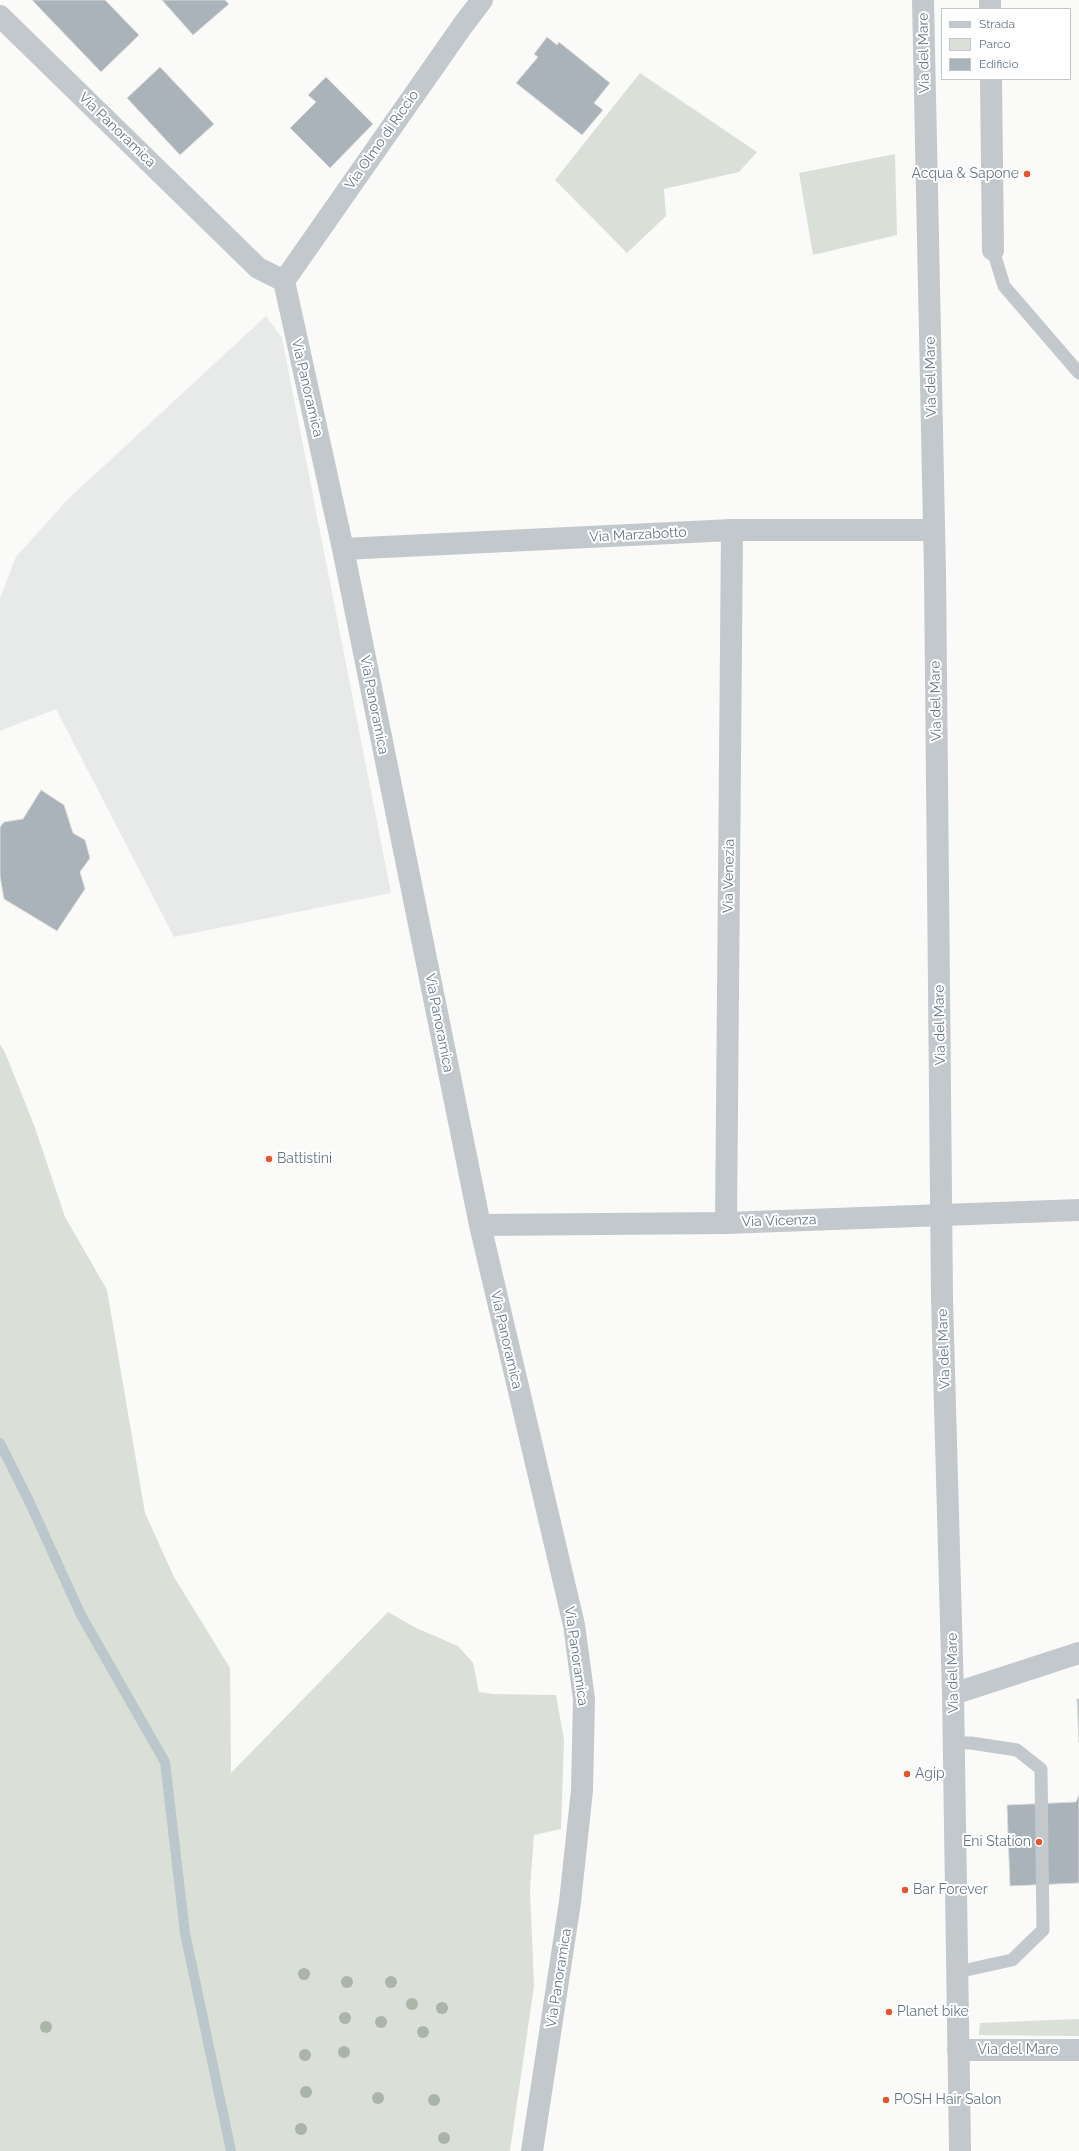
<!DOCTYPE html>
<html>
<head>
<meta charset="utf-8">
<style>
  body { margin:0 }
  #map { position:relative; width:1079px; height:2151px; overflow:hidden; background:#fafaf8; font-family:Raleway,sans-serif }
  canvas { display:block }
  .legend { position:absolute; left:941px; top:8px; width:130px; height:72px; box-sizing:border-box; background:#fff; border:1px solid #c1c8cd; margin:0; padding:5px 7px; list-style:none; font-size:12px; color:#657683 }
  .legend li { display:flex; align-items:center; gap:8px; height:20px }
  .legend b { width:20px; border:1px solid #c1c8cd }
</style>
</head>
<body>
<div id="map">
<canvas width="1079" height="2151"></canvas>
<ul class="legend">
<li><b style="height:5px;background:#c3c8cc"></b>Strada</li>
<li><b style="height:11px;background:#dadfd7"></b>Parco</li>
<li><b style="height:11px;background:#aab3b9"></b>Edificio</li>
</ul>
</div>
<script>
const context = document.querySelector('canvas').getContext('2d');
context.lineJoin = 'round';
function fill(path, color) {
  context.fillStyle = color;
  context.fill(path, 'evenodd');
}
function poly(rows) {
  const path = new Path2D();
  for (const r of rows) {
    path.moveTo(r[0], r[1]);
    for (let i = 2; i < r.length; i += 2) path.lineTo(r[i], r[i + 1]);
  }
  return path;
}
function stroke(path, color, width, dash) {
  context.strokeStyle = color;
  context.lineWidth = width;
  context.lineCap = dash ? 'butt' : 'round';
  context.setLineDash(dash || []);
  context.stroke(path);
}
function write(font, color, halo, rows, align = 'center') {
  context.font = font + ' Raleway,sans-serif';
  context.lineWidth = 4;
  context.setLineDash([]);
  context.textBaseline = 'middle';
  context.strokeStyle = halo;
  context.fillStyle = color;
  for (const [text, x, y, turn = 0] of rows) {
    context.save();
    context.translate(x, y);
    context.rotate((+turn || 0) * Math.PI / 180);
    context.textAlign = isNaN(turn) ? turn : align;
    if (halo) context.strokeText(text, 0, 0);
    context.fillText(text, 0, 0);
    context.restore();
  }
}
fill(poly([
  [266,316,282,338,391,893,174,937,56,709,0,731,0,598,16,557,67,500]
]), '#e8e9e9');
fill(poly([
  [640,73,757,152,739,172,664,189,666,216,627,253,555,180],
  [895,154,897,235,813,255,799,173],
  [0,1045,4,1050,34,1125,65,1217,107,1290,145,1513,174,1577,230,1668,231,1773,388,1612,416,1628,458,1646,473,1663,479,1692,493,1694,556,1695,564,1740,561,1829,534,1835,530,1889,534,1986,510,2151,0,2151],
  [1079,2019,1079,2036,979,2035,980,2023]
]), '#dadfd7');
stroke(poly([
  [0,1443,29,1501,81,1615,165,1762,185,1933,231,2151]
]), '#bbc7cb', 10);
const building = poly([
  [32,0,105,0,139,35,101,72,32,0],
  [162,0,225,0,229,4,193,35,162,0],
  [547,37,557,45,559,42,610,83,594,103,603,110,582,135,516,83,538,57,534,54,547,37],
  [160,67,214,124,180,155,127,98,160,67],
  [326,77,373,124,330,168,290,128,316,102,308,95,326,77],
  [41,790,64,805,73,833,85,840,90,858,80,872,85,889,57,931,4,899,0,876,0,827,4,822,23,819,41,790],
  [1077,1699,1079,1699,1079,1743,1077,1699],
  [1079,1795,1079,1883,1010,1886,1007,1805,1076,1802,1079,1795]
]);
fill(building, '#aab3b9');
stroke(building, '#dcdcda', 1);
stroke(poly([
  [993,250,1004,286,1079,373],
  [954,1743,971,1743,1017,1750,1041,1769,1043,1930,1012,1960,957,1972]
]), '#c3c8cc', 13);
stroke(poly([
  [923,0,935,573,942,1298,953,1694,960,2151],
  [990,0,990,9],
  [0,16,258,268,284,281,343,549,480,1225,574,1625,584,1699,582,1790,570,1902,532,2151],
  [991,79,993,250],
  [284,281,463,25,482,0],
  [343,549,732,530,934,530],
  [726,1223,732,530],
  [480,1225,726,1223,1079,1210],
  [953,1694,1079,1653],
  [958,2050,1079,2050]
]), '#c3c8cc', 22);
context.fillStyle = '#aab4a7';
for (const [x, y] of [
  [304,1974],
  [347,1982],
  [391,1982],
  [412,2004],
  [442,2008],
  [345,2018],
  [381,2022],
  [46,2027],
  [423,2032],
  [344,2052],
  [305,2055],
  [306,2092],
  [378,2098],
  [434,2100],
  [301,2129],
  [444,2138]
]) {
  context.beginPath();
  context.arc(x, y, 6, 0, 2 * Math.PI);
  context.fill();
}
for (const [x, y, r, color] of [
  [1027,174,4,"#e4572e"],
  [269,1159,4,"#e4572e"],
  [907,1774,4,"#e4572e"],
  [1039,1842,4,"#e4572e"],
  [905,1890,4,"#e4572e"],
  [889,2012,4,"#e4572e"],
  [886,2100,4,"#e4572e"]
]) {
  const dot = new Path2D();
  dot.arc(x, y, r, 0, 2 * Math.PI);
  context.fillStyle = color;
  context.fill(dot);
  stroke(dot, '#fff', 1.5);
}
write('14px', '#657683', '#fff', [
  ["Via del Mare",924,53,-91],
  ["Via Panoramica",117,130,44],
  ["Via Olmo di Riccio",382,140,-55],
  ["Via del Mare",931,377,-91],
  ["Via Panoramica",307,388,77],
  ["Via Marzabotto",638,535,-3],
  ["Via del Mare",936,701,-91],
  ["Via Panoramica",374,705,79],
  ["Via Venezia",729,876,-89],
  ["Via Panoramica",439,1023,79],
  ["Via del Mare",940,1025,-91],
  ["Via Vicenza",779,1221,-2],
  ["Via Panoramica",506,1340,77],
  ["Via del Mare",944,1349,-92],
  ["Via Panoramica",576,1656,82],
  ["Via del Mare",953,1673,-91],
  ["Via Panoramica",559,1978,-81],
  ["Via del Mare",1018,2050]
]);
write('14px', '#657683', '#fff', [
  ["Acqua & Sapone",1019,174,"right"],
  ["Battistini",277,1159],
  ["Agip",915,1774],
  ["Eni Station",1031,1842,"right"],
  ["Bar Forever",913,1890],
  ["Planet bike",897,2012],
  ["POSH Hair Salon",894,2100]
], 'left');
</script>
</body>
</html>
